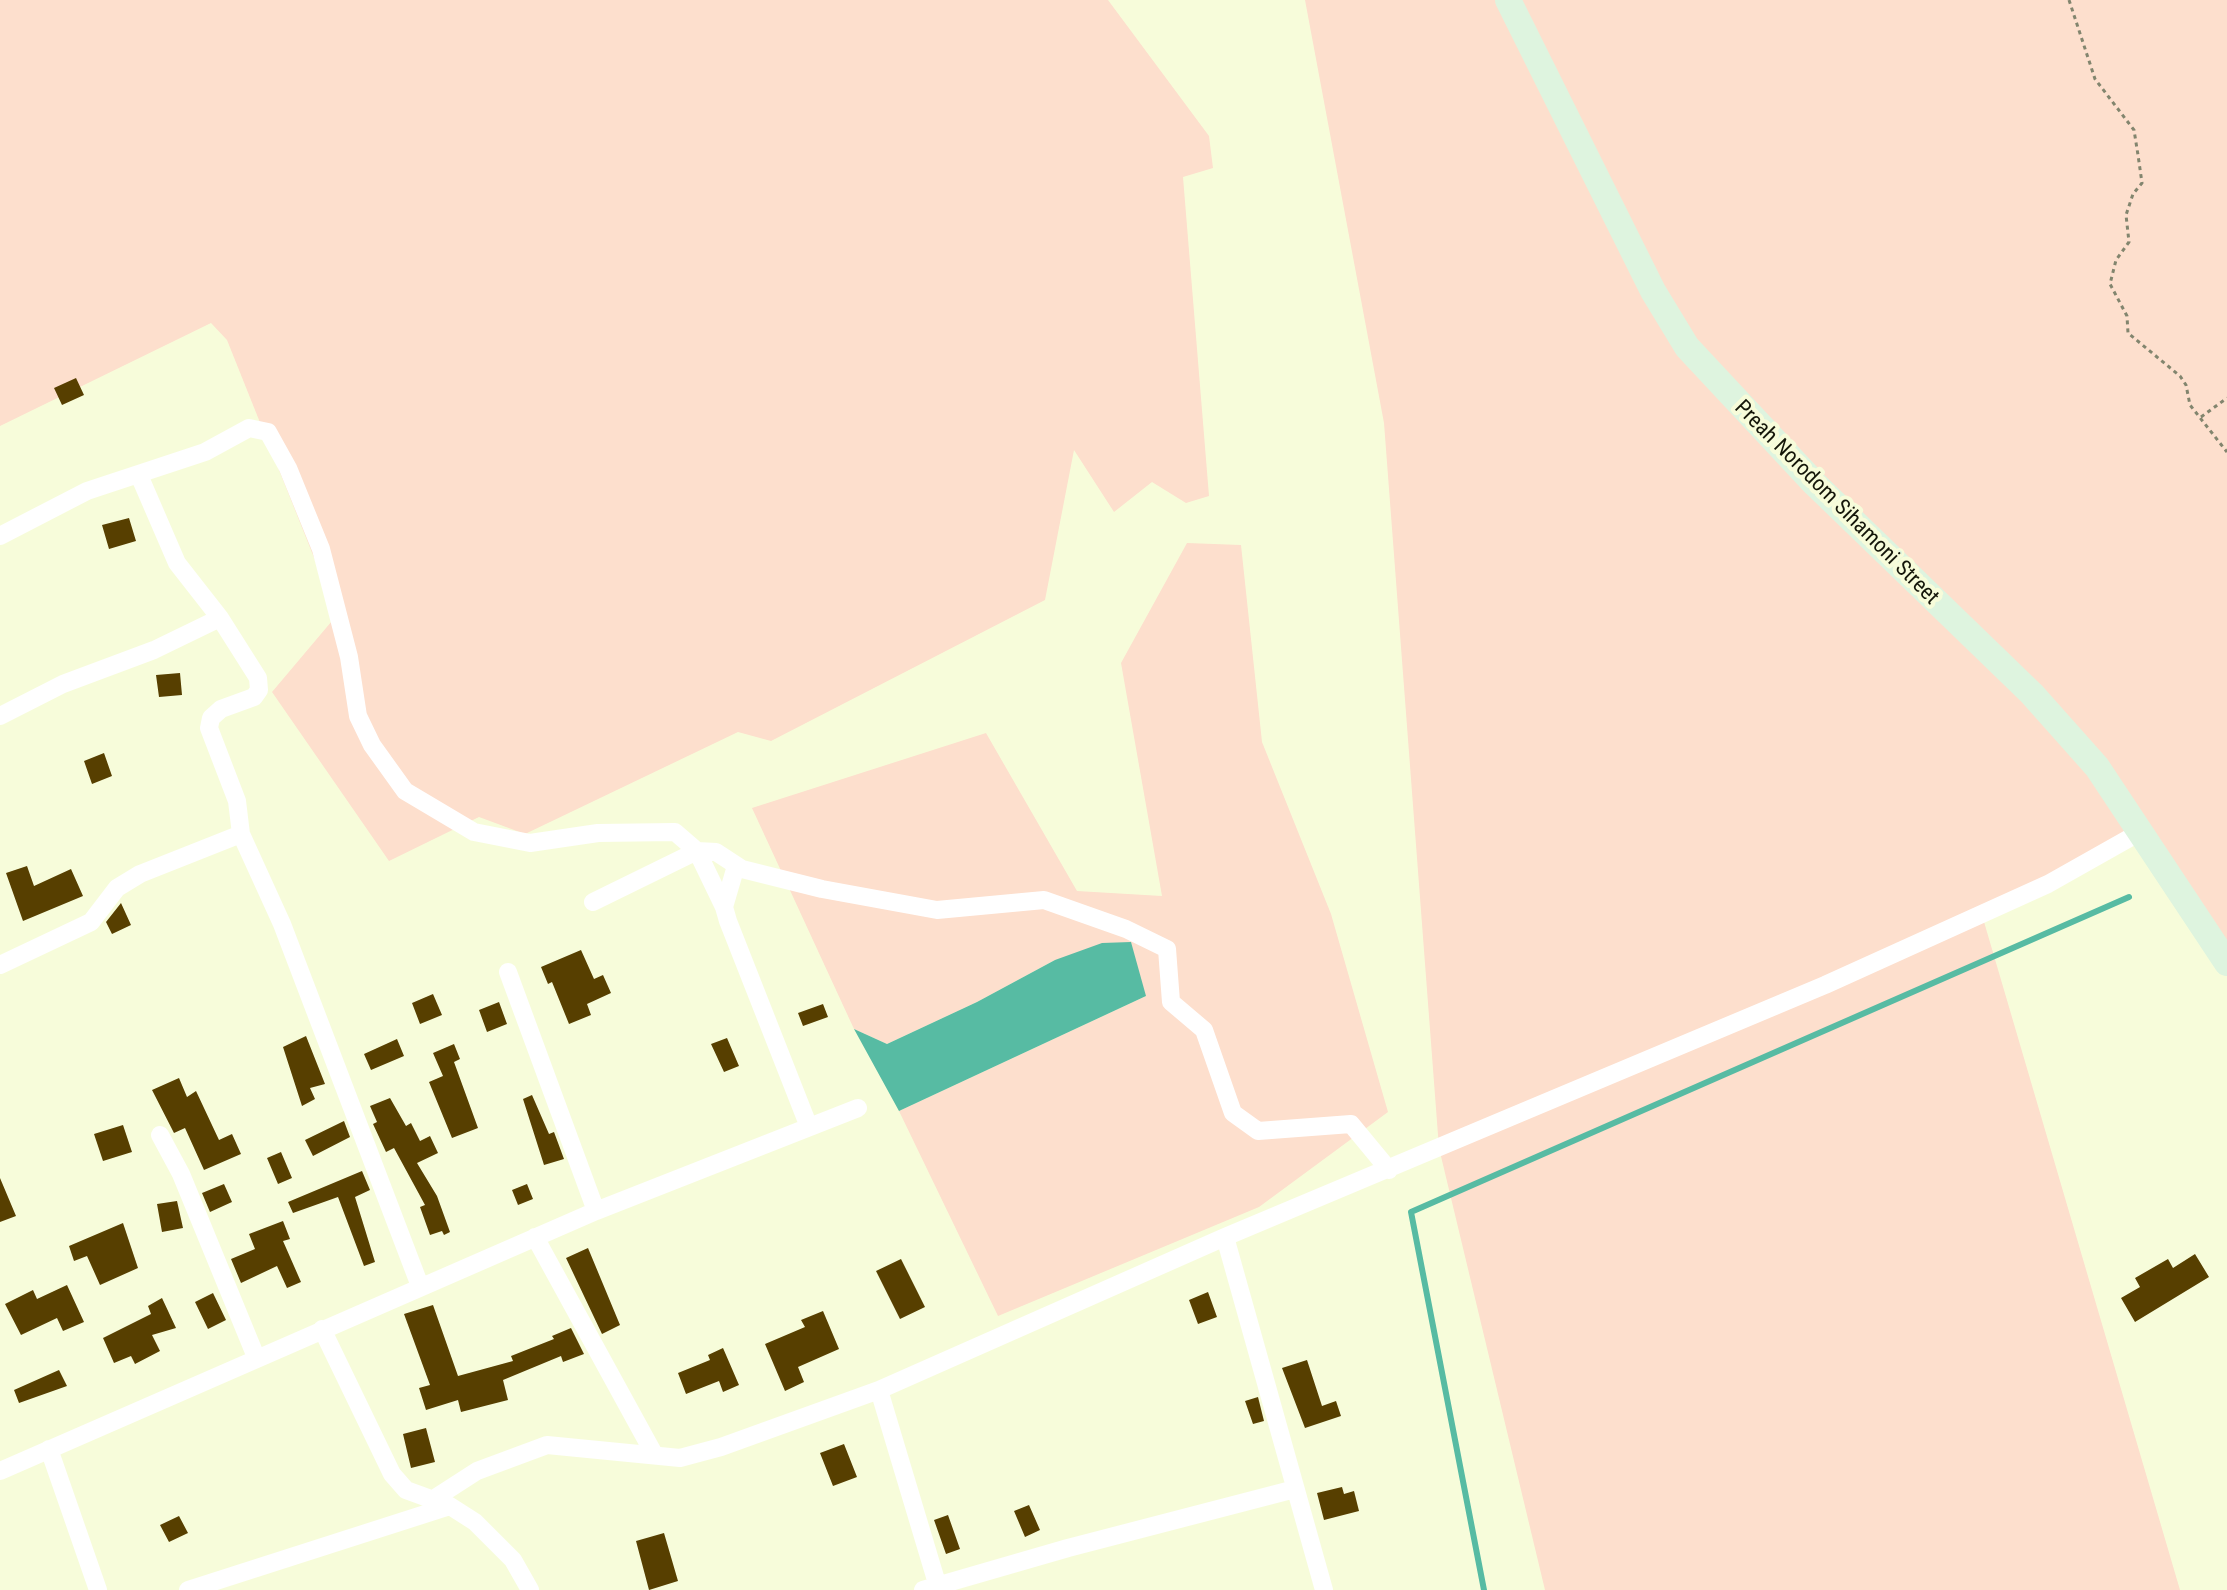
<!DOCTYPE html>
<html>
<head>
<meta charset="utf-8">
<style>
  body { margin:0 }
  canvas { display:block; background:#f7fcda }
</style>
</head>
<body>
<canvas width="2227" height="1590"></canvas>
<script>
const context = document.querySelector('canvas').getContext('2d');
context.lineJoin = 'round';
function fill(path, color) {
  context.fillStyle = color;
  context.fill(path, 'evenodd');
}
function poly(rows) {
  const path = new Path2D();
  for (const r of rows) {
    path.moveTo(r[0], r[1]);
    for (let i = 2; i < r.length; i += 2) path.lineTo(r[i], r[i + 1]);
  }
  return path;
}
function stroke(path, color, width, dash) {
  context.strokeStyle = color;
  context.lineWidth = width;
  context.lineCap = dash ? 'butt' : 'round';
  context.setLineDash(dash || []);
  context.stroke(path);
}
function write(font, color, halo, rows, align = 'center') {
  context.font = font + ' "Roboto Condensed",sans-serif';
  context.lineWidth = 8;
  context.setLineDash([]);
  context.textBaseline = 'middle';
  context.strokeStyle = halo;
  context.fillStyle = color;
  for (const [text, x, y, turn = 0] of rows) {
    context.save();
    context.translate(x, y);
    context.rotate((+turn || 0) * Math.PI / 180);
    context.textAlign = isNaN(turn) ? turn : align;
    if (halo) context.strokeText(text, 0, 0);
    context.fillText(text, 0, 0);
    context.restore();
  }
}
fill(poly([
  [0,0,1108,0,1209,136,1213,168,1183,177,1209,496,1186,503,1152,482,1114,512,1074,450,1045,600,771,741,738,732,525,834,479,817,389,861,272,692,337,615,227,340,211,323,0,426],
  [1305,0,2227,0,2227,963,2142,831,1982,915,2180,1590,1545,1590,1439,1148,1384,423],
  [1187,543,1241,545,1262,742,1331,914,1388,1112,1259,1207,998,1316,899,1111,1146,996,1055,960,977,1002,887,1044,854,1029,752,808,986,733,1077,891,1162,896,1121,663]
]), '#fddfcd');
fill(poly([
  [1131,942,1146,996,899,1111,854,1029,887,1044,977,1002,1055,960,1102,943]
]), '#57bba3');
stroke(poly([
  [1484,1590,1411,1212,2129,897]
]), '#57bba3', 6);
fill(poly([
  [76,378,84,395,62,405,54,388],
  [129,518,136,541,109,549,102,525],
  [180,673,182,695,159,697,156,675],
  [104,753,112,776,92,784,84,761],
  [27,866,34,886,71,869,83,896,23,921,6,873],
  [121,903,131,925,112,934,106,922],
  [581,950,594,979,603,975,611,993,587,1004,591,1015,569,1024,552,982,548,984,541,967],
  [433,994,442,1015,420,1024,412,1003],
  [499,1002,507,1024,487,1032,479,1010],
  [823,1004,828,1017,803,1026,798,1013],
  [306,1036,325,1084,310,1088,315,1099,302,1106,283,1047],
  [727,1038,739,1066,724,1072,711,1044],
  [397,1039,404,1056,371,1070,364,1054],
  [454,1044,460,1059,454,1062,478,1128,452,1138,429,1082,443,1076,433,1053],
  [179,1078,187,1097,196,1091,219,1140,232,1134,241,1154,204,1170,185,1128,174,1133,152,1090],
  [532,1095,549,1134,554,1132,564,1159,544,1165,523,1099],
  [390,1098,406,1126,411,1123,420,1141,430,1136,438,1153,417,1163,437,1196,450,1232,444,1235,442,1231,430,1235,420,1207,425,1205,394,1148,386,1152,373,1124,377,1122,370,1106],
  [344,1121,350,1137,313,1156,305,1140],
  [123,1125,132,1152,103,1161,94,1134],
  [281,1152,292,1178,278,1184,267,1158],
  [362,1171,370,1190,355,1197,375,1262,364,1266,338,1197,293,1213,288,1202],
  [0,1178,16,1216,0,1222],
  [224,1184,232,1202,210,1212,202,1193],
  [527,1184,533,1199,518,1205,512,1190],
  [177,1201,183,1228,162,1232,157,1204],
  [283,1221,290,1239,283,1241,301,1282,287,1288,277,1266,241,1283,231,1259,255,1249,249,1234],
  [123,1223,138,1268,100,1285,87,1256,74,1261,69,1246],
  [588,1248,620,1325,602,1334,566,1258],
  [2195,1254,2209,1277,2135,1322,2121,1298,2140,1287,2135,1278,2168,1259,2173,1268],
  [901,1259,925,1307,900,1319,876,1271],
  [67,1285,84,1322,63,1331,57,1318,21,1335,5,1304,33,1290,37,1299],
  [1208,1292,1217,1317,1198,1324,1189,1300],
  [213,1293,226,1320,208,1329,195,1302],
  [162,1298,176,1328,152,1335,160,1351,135,1364,131,1356,114,1363,103,1338,151,1314,148,1306],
  [433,1305,458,1376,513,1361,511,1356,554,1339,552,1336,571,1328,584,1354,563,1362,561,1356,503,1380,508,1400,461,1412,458,1400,426,1410,419,1388,430,1385,404,1314],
  [823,1311,839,1349,798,1367,804,1382,785,1391,765,1344,805,1327,801,1320],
  [723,1348,739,1385,723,1392,719,1381,686,1394,678,1373,710,1360,708,1355],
  [1307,1360,1322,1406,1336,1401,1341,1416,1305,1428,1282,1368],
  [59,1370,67,1386,19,1403,14,1390],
  [1258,1397,1264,1421,1253,1424,1245,1401],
  [426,1428,435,1462,411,1468,403,1434],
  [844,1444,857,1477,833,1486,820,1453],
  [1342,1487,1344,1494,1354,1491,1359,1511,1324,1520,1317,1493],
  [1029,1505,1040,1530,1025,1537,1014,1511],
  [948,1515,960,1549,946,1554,934,1520],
  [179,1516,188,1533,169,1542,160,1525],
  [664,1533,678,1581,649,1590,636,1541]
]), '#573f00');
stroke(poly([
  [2069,0,2095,79,2134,130,2138,155,2142,183,2133,194,2126,215,2129,242,2116,260,2110,284,2127,316,2128,333,2180,376,2186,385,2190,405,2227,452],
  [2201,417,2227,398]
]), '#82856e', 3, [4, 4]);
stroke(poly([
  [139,475,177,563,220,618,258,678,259,690,254,697,221,709,211,718,209,728,237,801,241,834,282,924,420,1286],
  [0,536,87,491,205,452,249,428,268,432,288,468,321,549,349,657,358,716,372,745,405,791,474,832,530,843,598,833,675,832,697,851,716,852,742,869,822,889,937,910,1044,900,1126,929,1167,949,1171,1002,1204,1030,1233,1113,1258,1131,1351,1124,1389,1170],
  [0,716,63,684,154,650,220,618],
  [736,866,724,907,728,921,809,1127],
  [593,902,697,851,724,907],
  [0,965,91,922,117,888,140,874,241,834],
  [508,972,596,1211],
  [160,1135,181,1174,256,1357],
  [535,1237,654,1454],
  [1225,1237,1324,1590],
  [322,1329,392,1474,406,1490,450,1506,475,1522,513,1560,530,1590],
  [879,1390,939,1590],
  [49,1449,98,1590],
  [0,1471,596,1211,858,1108],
  [432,1500,477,1471,547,1445,680,1458,721,1447,879,1390,1225,1237,1825,985,2048,884,2142,831],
  [188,1590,450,1506],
  [923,1590,1068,1548,1295,1489]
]), '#fff', 18);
stroke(poly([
  [1508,0,1653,291,1687,347,1815,484,2032,694,2097,767,2227,963]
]), '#def4df', 26);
write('22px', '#141609', '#f7fcda', [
  ["Preah Norodom Sihamoni Street",1836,503,45]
]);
</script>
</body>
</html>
